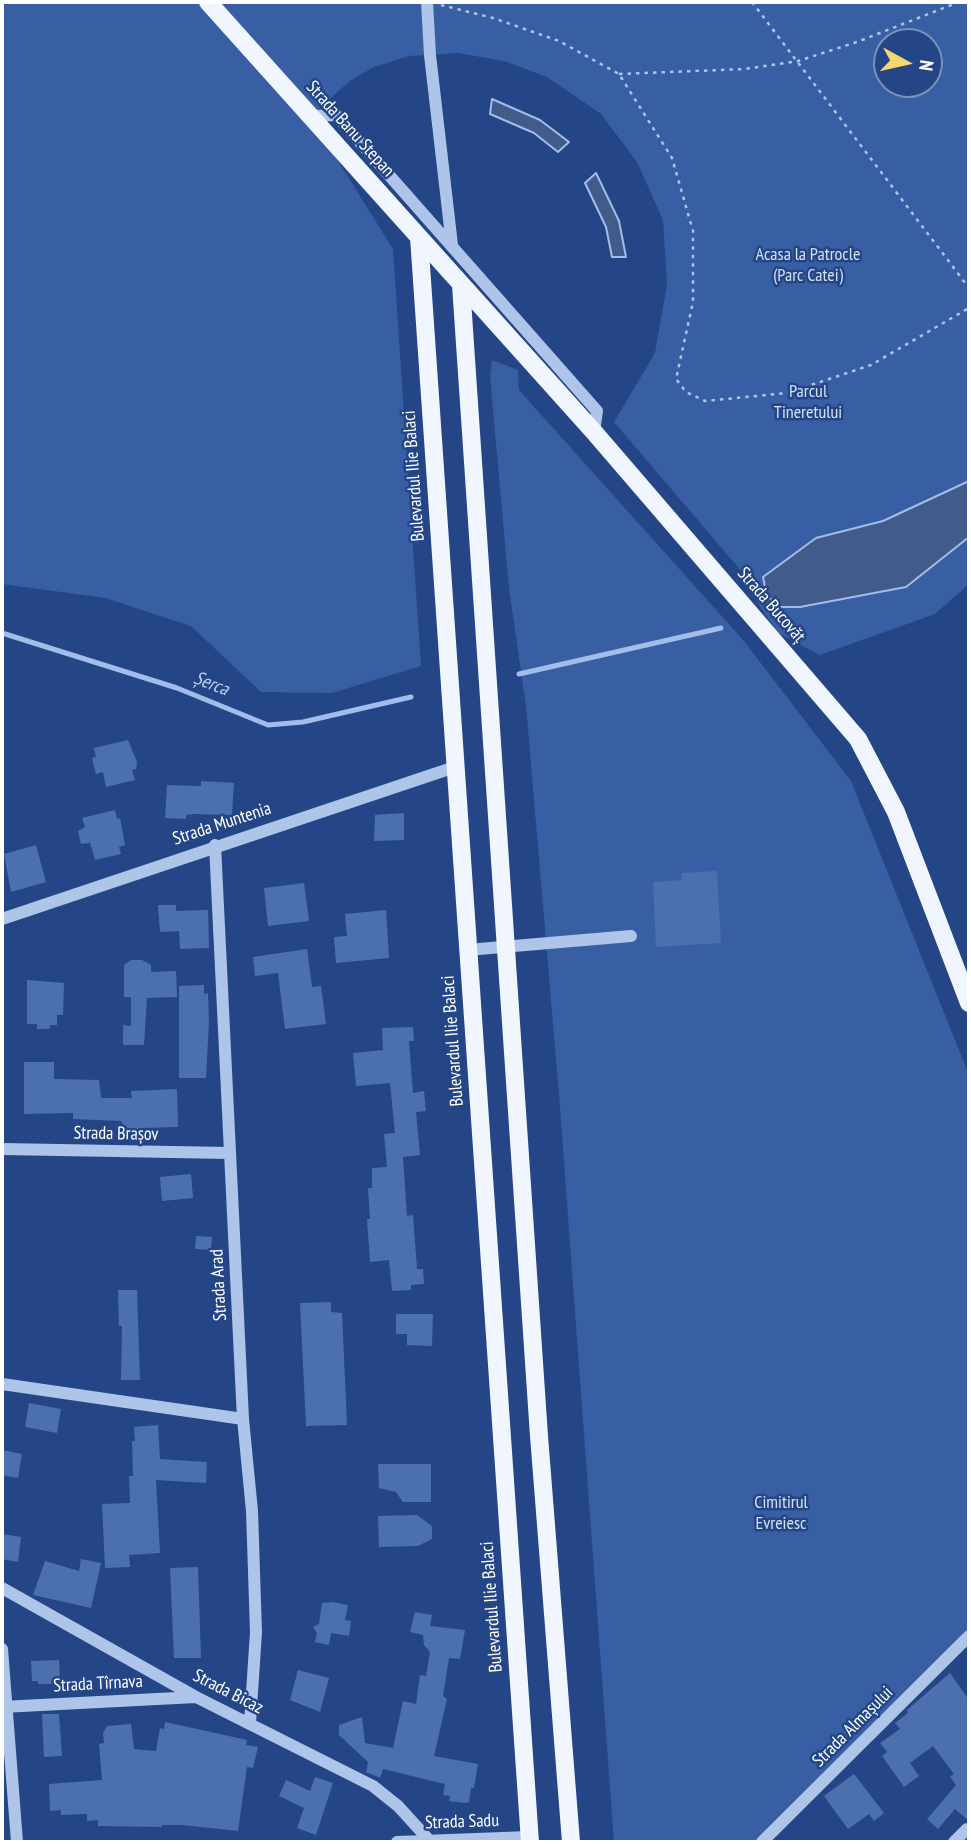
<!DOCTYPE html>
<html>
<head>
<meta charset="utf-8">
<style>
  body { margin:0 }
  #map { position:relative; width:971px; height:1844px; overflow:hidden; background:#244686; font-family:"PT Sans Narrow",sans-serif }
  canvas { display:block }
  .frame { position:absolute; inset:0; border:4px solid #fff; pointer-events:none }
  .north { position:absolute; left:873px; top:28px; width:70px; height:70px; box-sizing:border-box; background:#244686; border:2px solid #7c90b6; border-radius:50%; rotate:98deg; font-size:19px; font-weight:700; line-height:28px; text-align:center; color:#fff }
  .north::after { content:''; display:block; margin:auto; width:24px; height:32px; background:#f4d971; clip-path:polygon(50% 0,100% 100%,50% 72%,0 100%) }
</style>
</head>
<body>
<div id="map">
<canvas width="971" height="1844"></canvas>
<div class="frame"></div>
<div class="north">N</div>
</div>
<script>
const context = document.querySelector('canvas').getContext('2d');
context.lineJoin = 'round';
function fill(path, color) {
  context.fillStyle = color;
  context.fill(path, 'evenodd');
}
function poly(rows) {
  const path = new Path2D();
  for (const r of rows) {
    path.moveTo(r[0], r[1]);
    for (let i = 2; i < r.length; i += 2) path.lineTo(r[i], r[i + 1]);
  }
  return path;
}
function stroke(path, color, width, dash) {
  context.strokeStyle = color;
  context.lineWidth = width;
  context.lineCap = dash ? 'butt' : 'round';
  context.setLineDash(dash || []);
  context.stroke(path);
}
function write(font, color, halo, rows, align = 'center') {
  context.font = font + ' "PT Sans Narrow",sans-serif';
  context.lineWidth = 5;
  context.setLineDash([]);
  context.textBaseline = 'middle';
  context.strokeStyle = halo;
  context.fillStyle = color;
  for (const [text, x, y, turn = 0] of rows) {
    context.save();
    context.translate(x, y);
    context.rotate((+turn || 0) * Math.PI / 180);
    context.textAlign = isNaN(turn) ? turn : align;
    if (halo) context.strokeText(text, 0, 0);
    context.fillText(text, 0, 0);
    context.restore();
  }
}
fill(poly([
  [2,2,969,2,969,584,935,614,820,655,778,633,757,602,749,580,614,422,655,353,667,284,663,220,637,162,601,114,547,77,504,61,458,53,409,56,374,67,350,81,310,116,393,249,421,666,332,693,261,692,191,626,105,598,2,584],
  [887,42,929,42,929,84,887,84],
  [492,360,518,370,519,390,744,641,851,781,969,1075,969,1634,761,1842,614,1842,559,1094,526,706,509,588,490,376]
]), '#385fa3');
const water = poly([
  [492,99,540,120,569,142,558,152,534,133,490,114,492,99],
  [596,173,619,221,626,257,612,257,606,227,585,183,596,173],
  [969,481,969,537,906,587,800,607,780,607,767,596,763,577,816,538,883,521,969,481]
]);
fill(water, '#435b8a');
stroke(water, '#a2bdea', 2);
stroke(poly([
  [2,633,177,688,268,725,303,722,411,697],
  [519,674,721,628]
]), '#a2bdea', 5);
fill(poly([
  [128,740,137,762,136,769,132,770,135,780,106,787,103,772,96,774,92,758,96,757,94,748],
  [201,781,234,783,232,815,193,814,186,815,186,819,165,818,167,785,201,786],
  [115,810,117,819,120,818,125,845,119,847,121,854,95,860,90,843,81,844,78,831,85,827,82,818],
  [404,813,404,840,374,841,375,815],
  [36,845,46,882,11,892,4,854],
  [717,871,721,943,656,947,653,882,682,880,682,873],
  [304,883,309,921,268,926,264,888],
  [158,905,176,905,176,911,208,910,209,948,180,949,179,931,160,932],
  [386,910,389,958,336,963,334,937,347,936,345,914],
  [307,949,312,987,321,986,326,1024,285,1029,278,973,255,976,253,957],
  [131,960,142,960,151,965,151,972,176,971,177,997,147,998,144,1045,123,1045,123,1025,131,1026,131,997,124,997,124,965],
  [27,980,64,983,63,1015,57,1015,57,1025,50,1025,50,1029,37,1029,37,1024,27,1024],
  [204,985,204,994,208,993,209,1022,206,1078,179,1078,179,986],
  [413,1027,414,1041,409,1041,413,1093,424,1091,426,1111,416,1112,420,1155,403,1157,407,1216,413,1215,417,1269,423,1269,424,1284,411,1285,411,1290,392,1291,389,1260,370,1262,367,1219,370,1219,368,1188,372,1188,372,1168,387,1167,384,1134,395,1133,390,1083,356,1086,353,1053,383,1050,382,1028],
  [24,1062,54,1062,54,1079,99,1080,101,1098,132,1098,131,1091,177,1089,178,1127,141,1128,141,1133,126,1133,126,1129,122,1129,122,1121,73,1119,73,1113,24,1114],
  [191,1174,193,1198,162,1201,160,1177],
  [196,1236,212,1237,211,1250,195,1249],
  [118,1290,137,1290,140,1380,121,1380,122,1326,119,1326],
  [331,1302,331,1312,342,1313,347,1425,306,1426,300,1303],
  [396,1314,433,1314,432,1346,407,1345,407,1334,396,1334],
  [29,1403,61,1409,57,1433,25,1427],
  [158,1425,160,1459,207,1462,206,1483,156,1480,160,1553,129,1555,130,1567,105,1568,102,1504,130,1503,129,1476,133,1476,132,1441,135,1441,134,1427],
  [2,1450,22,1454,18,1478,2,1475],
  [378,1464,431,1464,431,1502,403,1502,396,1492,379,1488],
  [417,1515,432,1526,432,1539,418,1546,379,1547,378,1516],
  [3,1534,21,1537,18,1562,2,1559],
  [81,1559,101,1563,91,1608,33,1595,45,1561,79,1571],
  [198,1567,201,1658,174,1658,170,1568],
  [333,1602,348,1605,345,1620,351,1621,349,1636,331,1633,329,1645,315,1642,317,1633,313,1627,319,1624,322,1603],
  [415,1612,432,1615,430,1626,465,1630,460,1659,449,1658,443,1696,447,1699,434,1756,478,1764,474,1788,471,1788,469,1802,465,1803,449,1801,450,1796,443,1795,445,1784,383,1769,380,1778,366,1772,368,1762,339,1735,339,1725,362,1717,365,1743,393,1748,403,1701,416,1704,420,1675,426,1676,430,1652,424,1645,423,1635,410,1632],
  [59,1660,60,1680,54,1680,54,1684,38,1684,38,1681,32,1681,31,1661],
  [298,1670,329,1678,320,1712,290,1700],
  [950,1673,969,1700,969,1821,955,1809,938,1829,927,1819,956,1785,950,1777,954,1774,933,1746,910,1763,919,1776,904,1787,882,1756,887,1752,880,1743,900,1729,895,1723,908,1713,907,1710],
  [42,1714,59,1714,62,1756,44,1757],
  [165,1722,247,1740,246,1745,258,1747,253,1768,247,1767,238,1831,182,1825,162,1825,162,1827,98,1826,98,1820,87,1821,87,1814,61,1815,61,1810,50,1811,49,1784,102,1780,99,1744,104,1743,103,1733,107,1726,131,1724,134,1749,156,1751,160,1728,164,1729],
  [854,1774,884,1813,874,1821,869,1814,848,1829,824,1796],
  [315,1777,333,1783,316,1835,297,1828,304,1808,279,1796,286,1780,310,1791]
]), '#4c70ae');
stroke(poly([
  [752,2,969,288],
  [441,5,493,18,559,41,619,74,672,158,693,231,693,302,676,379,686,392,705,401,787,393,871,365,969,308],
  [619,74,745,69,798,61,857,42,959,2]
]), '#aec4e9', 2.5, [3.5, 5]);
stroke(poly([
  [427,2,430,55,452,245],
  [310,116,336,115,597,411,594,432],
  [215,845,243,1419,252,1511,256,1632,250,1723],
  [2,919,455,767],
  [467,950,631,936],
  [2,1149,229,1153],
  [2,1384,243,1419],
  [2,1588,196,1697,373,1786,398,1806,429,1840],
  [2,1649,17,1842],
  [2,1707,196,1697],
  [397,1842,529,1837],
  [762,1842,969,1636],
  [954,1842,967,1829]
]), '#aec4e9', 12);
stroke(poly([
  [208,2,594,432,858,739,896,812,969,1003],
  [419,237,530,1842],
  [461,285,539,1436,571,1842]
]), '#f1f5fe', 18);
write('18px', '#fff', '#244686', [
  ["Strada Banu Stepan",350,129,48],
  ["Bulevardul Ilie Balaci",414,476,-94],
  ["Strada Bucovăț",771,605,49],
  ["Strada Muntenia",222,824,-18],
  ["Bulevardul Ilie Balaci",453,1041,-94],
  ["Strada Brașov",116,1134,1],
  ["Strada Arad",219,1285,-93],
  ["Bulevardul Ilie Balaci",492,1607,-94],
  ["Strada Tîrnava",98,1684,-3],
  ["Strada Bicaz",228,1692,27],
  ["Strada Almașului",853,1727,-45],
  ["Strada Sadu",462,1822,-2]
]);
write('18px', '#d2e0f7', '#244686', [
  ["Acasa la Patrocle",808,255],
  ["(Parc Catei)",808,276],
  ["Parcul",808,392],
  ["Tineretului",808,413],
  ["Cimitirul",781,1503],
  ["Evreiesc",781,1524]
]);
write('italic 19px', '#bacef0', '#244686', [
  ["Șerca",211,684,22]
]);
</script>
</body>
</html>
